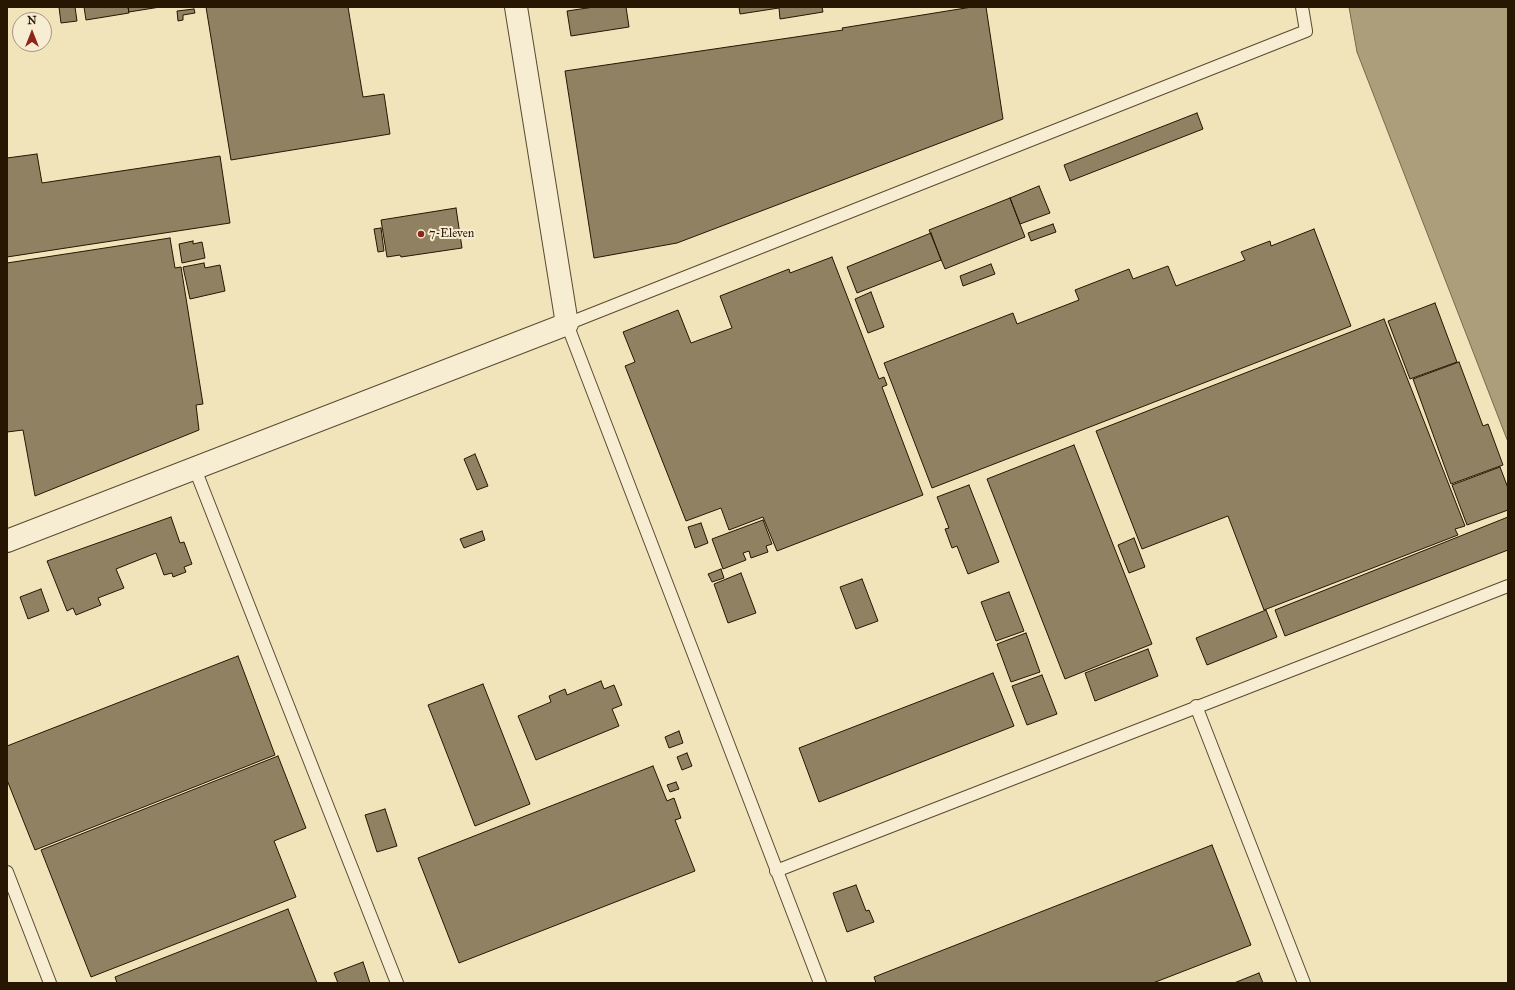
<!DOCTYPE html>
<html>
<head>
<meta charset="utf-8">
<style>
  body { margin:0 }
  #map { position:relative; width:1515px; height:990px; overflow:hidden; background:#f2e4ba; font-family:"IM FELL Great Primer",serif }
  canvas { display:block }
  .frame { position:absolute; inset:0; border:8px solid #261602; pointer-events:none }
  .north { position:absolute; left:12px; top:12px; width:40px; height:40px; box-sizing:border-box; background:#f7edd2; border:1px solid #a3977f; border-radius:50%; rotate:0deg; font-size:11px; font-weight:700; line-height:16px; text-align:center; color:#261602 }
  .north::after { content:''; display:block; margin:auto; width:14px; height:18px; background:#8f2418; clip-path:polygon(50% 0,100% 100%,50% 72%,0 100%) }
</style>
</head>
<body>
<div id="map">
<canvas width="1515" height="990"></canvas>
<div class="frame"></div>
<div class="north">N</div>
</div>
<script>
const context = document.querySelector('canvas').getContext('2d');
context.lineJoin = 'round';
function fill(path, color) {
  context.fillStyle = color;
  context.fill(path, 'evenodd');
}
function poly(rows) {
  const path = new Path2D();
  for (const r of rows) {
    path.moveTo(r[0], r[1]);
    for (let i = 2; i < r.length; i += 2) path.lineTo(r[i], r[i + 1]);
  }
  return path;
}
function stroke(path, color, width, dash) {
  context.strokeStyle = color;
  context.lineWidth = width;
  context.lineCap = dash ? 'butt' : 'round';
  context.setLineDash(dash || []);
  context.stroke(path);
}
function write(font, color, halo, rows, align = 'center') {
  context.font = font + ' "IM FELL Great Primer",serif';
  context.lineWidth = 4;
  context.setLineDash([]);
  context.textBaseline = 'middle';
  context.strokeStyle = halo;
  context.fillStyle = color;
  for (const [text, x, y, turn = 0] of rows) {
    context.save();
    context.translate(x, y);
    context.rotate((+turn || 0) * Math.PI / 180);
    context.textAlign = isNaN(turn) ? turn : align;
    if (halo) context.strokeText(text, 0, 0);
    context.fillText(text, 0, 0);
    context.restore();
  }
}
const water = poly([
  [1349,7,1508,7,1508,442,1357,52,1349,7]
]);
fill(water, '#ad9e7b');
stroke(water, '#77684b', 1);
const building = poly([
  [59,7,75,7,77,21,61,23,59,7],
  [84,7,128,7,129,13,86,20,84,7],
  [128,7,160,7,129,12,128,7],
  [206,7,348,7,363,97,384,94,390,134,231,160,206,7],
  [594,7,626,7,629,27,571,36,567,11,594,7],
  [739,7,822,7,823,12,780,19,779,8,740,14,739,7],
  [972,7,986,7,1003,119,677,243,594,258,565,71,843,30,842,28,972,7],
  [194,9,195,13,183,15,183,20,178,21,177,11,194,9],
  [1197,113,1203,129,1070,181,1064,165,1197,113],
  [37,154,42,183,220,156,230,223,7,257,7,158,37,154],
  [1039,186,1050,213,1020,224,1010,198,1039,186],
  [1010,198,1025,237,945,269,929,230,1010,198],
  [456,208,462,248,401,257,400,255,387,257,381,220,456,208],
  [1053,224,1056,232,1031,241,1028,233,1053,224],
  [381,228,384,251,378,252,374,229,381,228],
  [1314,229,1351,326,932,488,884,363,1013,313,1017,324,1079,300,1075,290,1129,269,1133,279,1168,266,1176,286,1245,260,1241,252,1270,241,1271,246,1314,229],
  [931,233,941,260,857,293,847,267,931,233],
  [170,238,175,268,181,267,203,404,196,405,199,430,35,496,23,430,7,432,7,263,170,238],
  [193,241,193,244,202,242,205,258,182,263,179,244,193,241],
  [832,257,879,379,884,377,887,385,882,387,923,495,777,551,763,517,729,530,721,508,686,521,625,366,635,362,623,332,678,310,691,343,732,328,720,296,789,269,790,273,832,257],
  [204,263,205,268,220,265,225,291,190,299,183,267,204,263],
  [991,264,995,274,963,286,960,276,991,264],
  [871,292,884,327,868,333,855,299,871,292],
  [1435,303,1457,362,1410,379,1388,321,1435,303],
  [1384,319,1465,526,1455,529,1458,535,1264,610,1228,516,1142,549,1096,431,1384,319],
  [1459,362,1483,426,1488,424,1503,465,1451,484,1413,379,1459,362],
  [1074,445,1152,644,1065,679,987,479,1074,445],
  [475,454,488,486,477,490,464,459,475,454],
  [1500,467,1508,488,1508,510,1467,525,1452,485,1500,467],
  [969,485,999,562,968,574,957,546,952,548,945,529,949,528,937,497,969,485],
  [171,517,180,543,184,542,192,564,184,567,186,572,173,577,172,573,164,575,156,553,116,569,124,588,98,598,101,605,76,615,73,608,67,611,47,561,171,517],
  [1508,517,1508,550,1285,636,1275,610,1508,517],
  [763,520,772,544,766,546,768,552,751,558,749,551,743,553,746,560,723,569,712,539,763,520],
  [701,523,708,543,695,548,688,527,701,523],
  [482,531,485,540,464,548,460,539,482,531],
  [1134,538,1145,567,1129,573,1118,545,1134,538],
  [721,569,724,578,712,582,708,574,721,569],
  [741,573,756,613,728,623,714,584,741,573],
  [862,579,878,621,856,629,840,587,862,579],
  [41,589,49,611,28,619,20,597,41,589],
  [1009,592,1024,631,996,641,981,602,1009,592],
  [1266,610,1277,637,1207,665,1196,638,1266,610],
  [1026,633,1040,672,1011,682,997,644,1026,633],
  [1148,649,1158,676,1095,701,1085,673,1148,649],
  [238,656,275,755,35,850,7,780,7,746,238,656],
  [993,673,1014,726,819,802,799,748,993,673],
  [1042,675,1057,714,1027,725,1012,686,1042,675],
  [601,681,604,689,614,685,622,705,612,709,619,726,536,760,518,716,551,702,549,696,565,689,567,695,601,681],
  [483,684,530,804,475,826,428,705,483,684],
  [679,731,683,743,669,748,665,737,679,731],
  [687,753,692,766,682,770,677,757,687,753],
  [278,756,306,828,274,841,296,897,91,977,41,850,278,756],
  [653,766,667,801,674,798,681,818,675,820,695,871,459,963,418,858,653,766],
  [676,782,679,789,670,792,667,785,676,782],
  [385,809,397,846,377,852,365,815,385,809],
  [1212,845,1251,945,1153,983,876,983,874,977,1212,845],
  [856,885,866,911,869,910,874,922,847,932,833,893,856,885],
  [288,909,317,983,117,983,115,977,288,909],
  [363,962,370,983,338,983,334,973,363,962],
  [1259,973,1263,983,1234,983,1259,973]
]);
fill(building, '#908162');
stroke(building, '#261602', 1);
const service = poly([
  [195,469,397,983],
  [1196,706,1304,983],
  [776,871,1508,586],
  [7,872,50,983],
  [820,983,567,324,1306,31,1302,7]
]);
const tertiary = poly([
  [7,541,567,324,516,7]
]);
stroke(service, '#594a30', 14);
stroke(tertiary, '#594a30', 24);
stroke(service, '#f7edd2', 12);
stroke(tertiary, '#f7edd2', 22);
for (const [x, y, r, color] of [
  [421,234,4,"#8f2418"]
]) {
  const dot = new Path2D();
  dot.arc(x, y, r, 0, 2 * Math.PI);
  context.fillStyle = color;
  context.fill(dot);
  stroke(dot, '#f7edd2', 1.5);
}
write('12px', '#261602', '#f7edd2', [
  ["7-Eleven",429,234]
], 'left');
</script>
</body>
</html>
